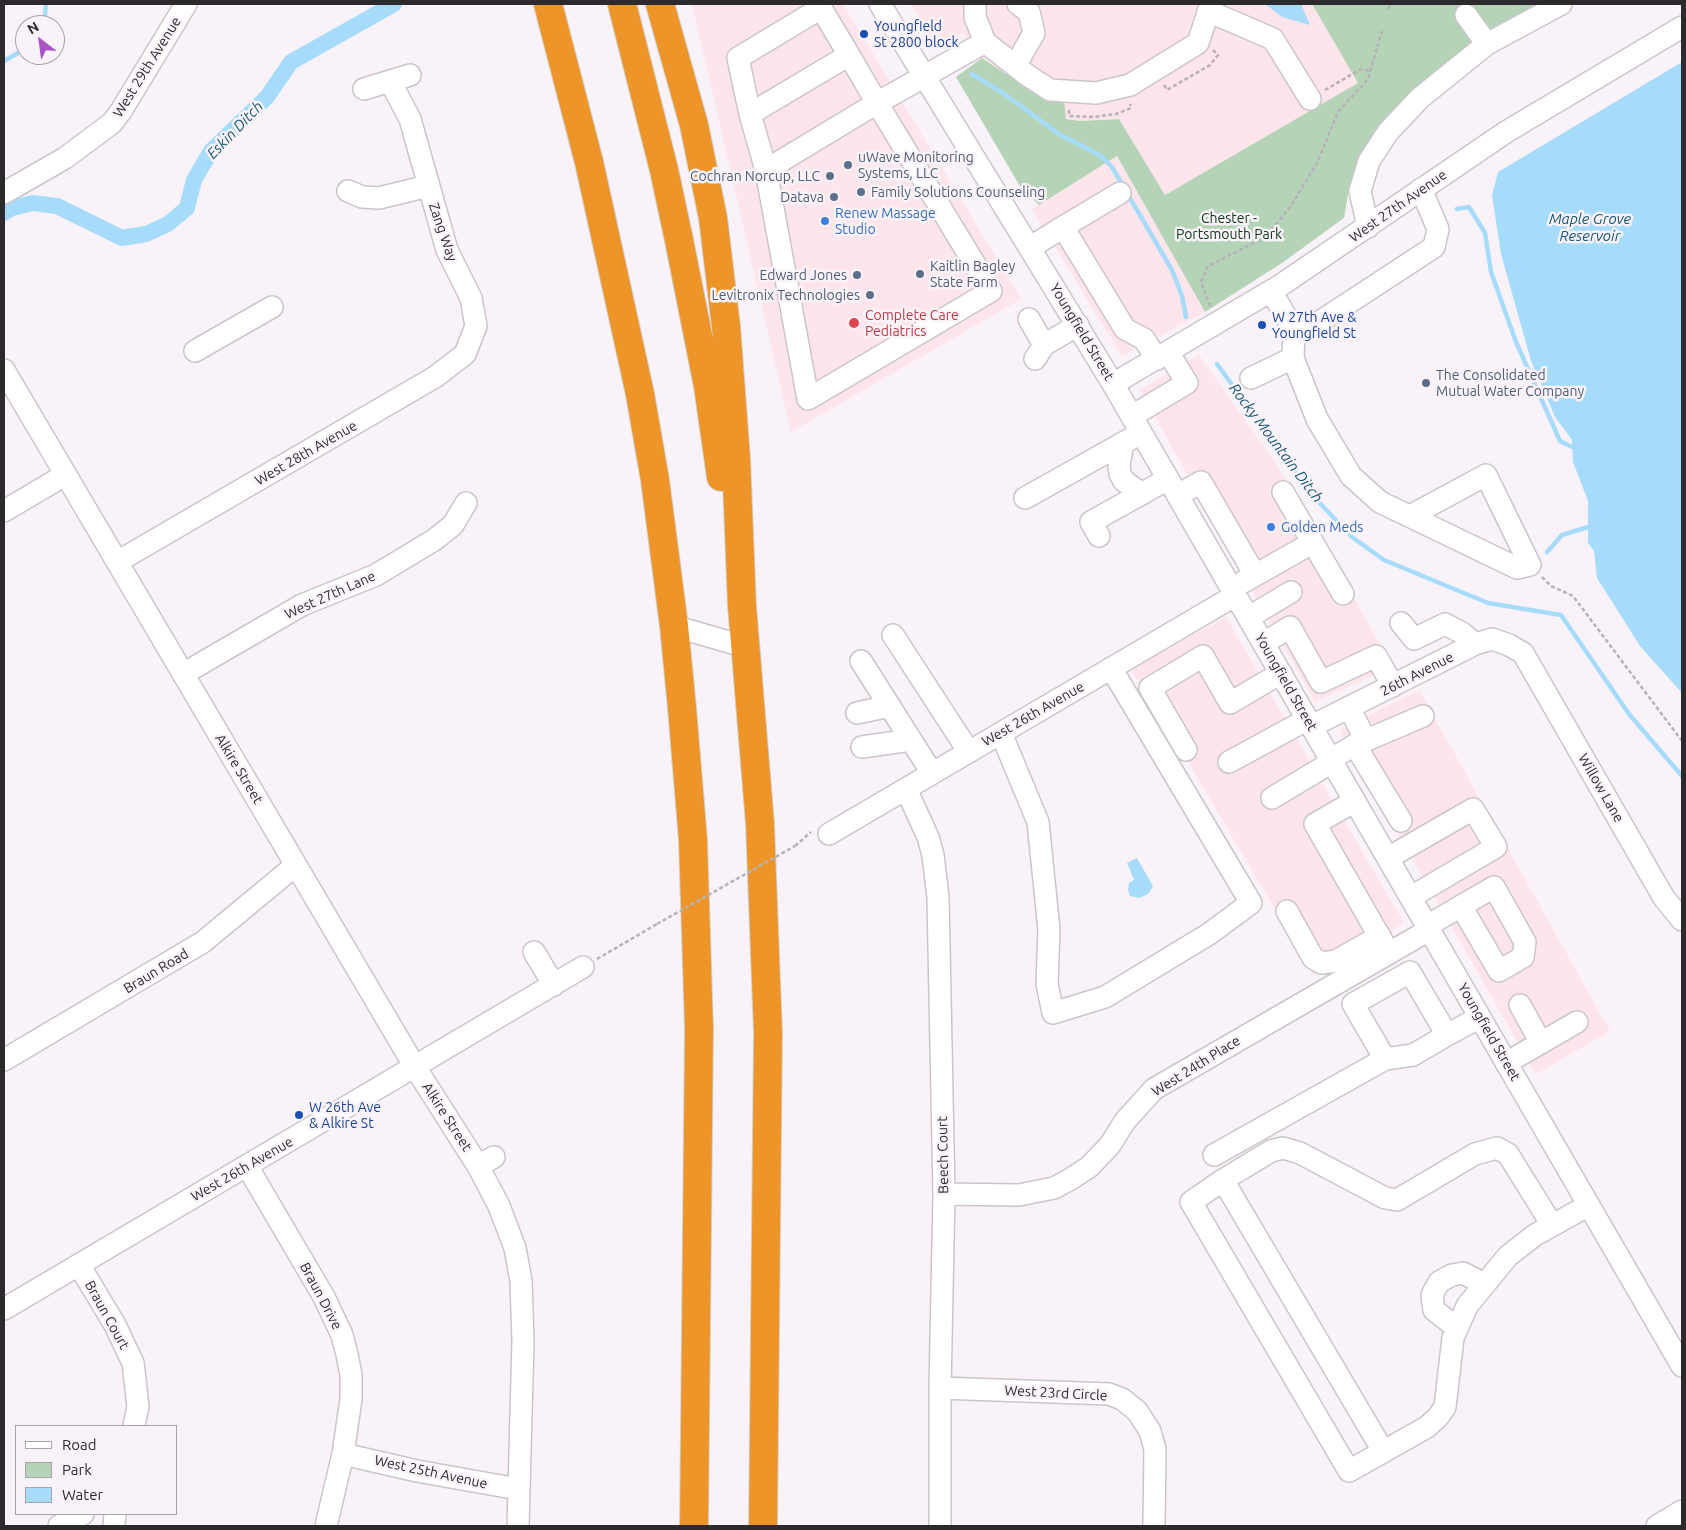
<!DOCTYPE html>
<html>
<head>
<meta charset="utf-8">
<style>
  body { margin:0 }
  #map { position:relative; width:1686px; height:1530px; overflow:hidden; background:#f9f3f9; font-family:Ubuntu,sans-serif }
  canvas { display:block }
  .frame { position:absolute; inset:0; border:5px solid #2c2a2c; pointer-events:none }
  .legend { position:absolute; left:15px; top:1425px; width:162px; height:90px; box-sizing:border-box; background:#f9f3f9; border:1px solid #a7a3a7; margin:0; padding:6px 9px; list-style:none; font-size:15px; color:#2c2a2c }
  .legend li { display:flex; align-items:center; gap:10px; height:25px }
  .legend b { width:25px; border:1px solid #a7a3a7 }
  .north { position:absolute; left:15px; top:15px; width:50px; height:50px; box-sizing:border-box; background:#f9f3f9; border:1px solid #a7a3a7; border-radius:50%; rotate:330deg; font-size:14px; font-weight:700; line-height:20px; text-align:center; color:#2c2a2c }
  .north::after { content:''; display:block; margin:auto; width:18px; height:22px; background:#a755c5; clip-path:polygon(50% 0,100% 100%,50% 72%,0 100%) }
</style>
</head>
<body>
<div id="map">
<canvas width="1686" height="1530"></canvas>
<div class="frame"></div>
<ul class="legend">
<li><b style="height:6px;background:#fff"></b>Road</li>
<li><b style="height:14px;background:#b5d4b7"></b>Park</li>
<li><b style="height:14px;background:#a6dcfa"></b>Water</li>
</ul>
<div class="north">N</div>
</div>
<script>
const context = document.querySelector('canvas').getContext('2d');
context.lineJoin = 'round';
function fill(path, color) {
  context.fillStyle = color;
  context.fill(path, 'evenodd');
}
function poly(rows) {
  const path = new Path2D();
  for (const r of rows) {
    path.moveTo(r[0], r[1]);
    for (let i = 2; i < r.length; i += 2) path.lineTo(r[i], r[i + 1]);
  }
  return path;
}
function stroke(path, color, width, dash) {
  context.strokeStyle = color;
  context.lineWidth = width;
  context.lineCap = dash ? 'butt' : 'round';
  context.setLineDash(dash || []);
  context.stroke(path);
}
function write(font, color, halo, rows, align = 'center') {
  context.font = font + ' Ubuntu,sans-serif';
  context.lineWidth = 5;
  context.setLineDash([]);
  context.textBaseline = 'middle';
  context.strokeStyle = halo;
  context.fillStyle = color;
  for (const [text, x, y, turn = 0] of rows) {
    context.save();
    context.translate(x, y);
    context.rotate((+turn || 0) * Math.PI / 180);
    context.textAlign = isNaN(turn) ? turn : align;
    if (halo) context.strokeText(text, 0, 0);
    context.fillText(text, 0, 0);
    context.restore();
  }
}
fill(poly([
  [692,4,843,4,1021,299,791,432],
  [911,4,1312,4,1359,83,1165,195,1119,119,1080,121,1065,119,1039,96,982,58,963,33,937,47],
  [1117,156,1205,312,1122,356,1032,209],
  [1199,355,1283,474,1393,667,1315,702,1140,390],
  [1226,617,1404,923,1314,976,1189,763,1131,669],
  [1419,690,1610,1031,1536,1074,1339,730]
]), '#fee4eb');
fill(poly([
  [1312,4,1540,4,1467,47,1403,104,1358,157,1349,189,1344,218,1282,263,1205,312,1117,156,1039,205,1021,188,956,77,982,58,1039,96,1064,101,1066,119,1080,121,1119,119,1165,195,1358,83]
]), '#b5d4b7');
fill(poly([
  [1265,4,1301,4,1310,25,1282,17],
  [1682,62,1682,693,1640,646,1597,578,1594,551,1588,543,1588,501,1573,462,1572,440,1555,417,1531,361,1501,254,1492,195,1498,172],
  [1137,858,1153,886,1149,893,1140,898,1130,896,1128,890,1129,883,1134,880,1127,863]
]), '#a6dcfa');
stroke(poly([
  [44,25,46,4],
  [4,61,25,49],
  [972,74,1003,93,1059,134,1101,156,1112,167,1123,186],
  [1127,193,1172,270,1182,296,1186,317],
  [1457,209,1469,207,1485,233,1491,272,1516,342,1560,441,1572,447],
  [1217,364,1313,496,1352,537,1384,560,1488,603,1561,615,1629,714,1682,776],
  [1547,552,1562,535,1588,527]
]), '#a6dcfa', 4.5);
stroke(poly([
  [4,213,12,208,33,203,57,206,122,238,146,234,168,224,187,208,194,180,211,151,267,97,291,62,394,4]
]), '#a6dcfa', 16);
const minor = poly([
  [880,4,1113,384,1682,1366],
  [975,4,975,17,985,42,1027,75,1050,90,1096,93,1130,85,1198,43,1211,4],
  [1208,11,1273,39,1310,99],
  [1466,15,1487,44],
  [1015,66,1034,33,1029,12,1018,4],
  [364,89,410,75],
  [750,114,738,58,821,8,849,55],
  [766,170,750,114,849,55,877,103,991,291,808,399,766,170,877,103,985,42],
  [348,191,362,197,379,198,428,186],
  [4,193,65,158,112,123,121,111,186,4],
  [1063,227,1120,193],
  [1368,227,1360,191,1369,161,1388,132,1420,98,1487,44,1561,4],
  [1031,247,1063,227,1125,329,1144,339,1157,359],
  [1271,291,1294,330,1293,358,1317,419,1351,476,1380,502,1517,568,1530,565,1486,475,1410,516],
  [1029,319,1044,345,1035,359],
  [1294,330,1306,329,1321,321,1434,247,1438,229,1421,189],
  [1044,345,1078,325],
  [195,351,272,307],
  [4,370,415,1067,478,1166,499,1206,515,1248,521,1281,523,1341,518,1526],
  [1251,378,1293,358],
  [1113,384,1281,285,1506,132,1682,27],
  [1132,416,1187,383,1168,352],
  [1123,443,1119,465,1120,474,1124,481,1142,494],
  [1283,492,1343,594],
  [1178,495,1201,482,1255,575],
  [1025,498,1141,433],
  [4,511,65,475],
  [1099,536,1091,522,1168,479],
  [117,562,435,377,465,354,476,326,471,298,447,250,410,119,390,81],
  [1243,582,1312,543],
  [1249,617,1291,592],
  [1401,623,1414,639,1445,624,1462,633,1475,644],
  [674,626,746,647],
  [893,635,969,752],
  [1264,643,1290,627,1321,682,1376,656,1393,686],
  [861,661,932,773],
  [183,674,302,605,376,575,434,540,453,525,466,503],
  [1349,707,1366,741],
  [857,713,890,706],
  [1312,726,1475,644,1492,639,1509,645,1523,653,1664,898,1682,920],
  [1001,733,1038,822,1049,930,1047,984,1053,1013,1105,997,1209,934,1251,903,1111,668],
  [1355,745,1423,716],
  [862,747,911,740],
  [1186,750,1150,688,1203,656,1230,703,1281,673],
  [1331,759,1355,745,1401,821],
  [1229,762,1308,719],
  [906,789,928,837,933,855,938,897,944,1194,940,1388,940,1526],
  [1272,798,1332,762],
  [1355,801,1315,824,1389,953],
  [829,834,1236,595],
  [1388,858,1473,809,1496,847,1411,897],
  [1287,911,1313,958,1322,963,1336,961,1380,936],
  [1427,926,1461,906,1494,887,1525,942,1523,957,1499,971,1461,906],
  [534,952,554,985],
  [1520,1005,1541,1043],
  [1385,1059,1413,1055,1447,1035],
  [4,1060,203,942,296,865],
  [1506,1063,1577,1022],
  [1214,1155,1385,1059,1353,1004,1410,972,1447,1035,1480,1017],
  [247,1166,324,1297,342,1335,347,1354,351,1375,351,1399,343,1454,326,1526],
  [478,1166,494,1157],
  [1223,1180,1191,1202,1349,1471,1427,1427,1438,1417,1445,1407,1453,1338,1467,1306,1508,1256,1535,1235,1589,1205],
  [944,1194,1019,1195,1054,1188,1069,1180,1089,1167,1110,1145,1125,1121,1154,1089,1429,930],
  [79,1265,115,1325,133,1363,138,1406,134,1426],
  [4,1309,583,967],
  [1457,1328,1434,1310,1432,1295,1439,1282,1452,1275,1463,1273,1484,1284],
  [940,1388,1109,1394,1122,1399,1137,1411,1150,1431,1155,1449,1154,1526],
  [1383,1451,1223,1180,1271,1151,1283,1148,1300,1153,1385,1198,1397,1200,1475,1154,1497,1148,1508,1154,1552,1225],
  [343,1454,417,1471,518,1489],
  [59,1526,83,1514],
  [114,1526,115,1514],
  [1657,1526,1682,1511]
]);
const highway = poly([
  [548,4,589,162,640,394,655,480,674,626,682,708,693,840,699,1029,694,1526],
  [622,4,664,170,679,240,708,386,721,477],
  [660,4,694,125,713,218,726,326,736,458,742,606,760,824,768,1033,763,1526]
]);
stroke(minor, '#cbc5cb', 24);
stroke(highway, '#d1d0d1', 30);
stroke(poly([
  [1388,9,1390,4],
  [1164,85,1167,90,1210,65,1218,55,1213,50],
  [1325,90,1361,69,1370,71],
  [1069,110,1069,116,1093,117,1116,114,1131,108,1130,104],
  [1210,306,1201,282,1208,266,1266,237,1290,207,1317,163,1338,112,1368,79,1382,31],
  [1542,577,1551,586,1573,596,1682,741],
  [795,846,811,832],
  [597,959,657,924]
]), '#b7b2b7', 2.5, [4, 2.5]);
stroke(minor, '#fff', 21);
stroke(highway, '#ee952a', 28);
stroke(poly([
  [657,924,795,846]
]), '#b7b2b7', 2.5, [4, 2.5]);
for (const [x, y, r, color] of [
  [864,34,5,"#1a4fb4"],
  [848,165,5,"#5c6f8a"],
  [830,176,5,"#5c6f8a"],
  [861,192,5,"#5c6f8a"],
  [834,197,5,"#5c6f8a"],
  [825,221,5,"#3f7fe0"],
  [920,274,5,"#5c6f8a"],
  [857,275,5,"#5c6f8a"],
  [870,295,5,"#5c6f8a"],
  [854,323,6,"#e0444e"],
  [1262,325,5,"#1a4fb4"],
  [1426,383,5,"#5c6f8a"],
  [1271,527,5,"#3f7fe0"],
  [299,1115,5,"#1a4fb4"]
]) {
  const dot = new Path2D();
  dot.arc(x, y, r, 0, 2 * Math.PI);
  context.fillStyle = color;
  context.fill(dot);
  stroke(dot, '#f9f3f9', 2);
}
write('14px', '#164399', '#f9f3f9', [
  ["Youngfield",874,26],
  ["St 2800 block",874,42],
  ["W 27th Ave &",1272,317],
  ["Youngfield St",1272,333],
  ["W 26th Ave",309,1107],
  ["& Alkire St",309,1123]
], 'left');
write('14px', '#2c2a2c', '#f9f3f9', [
  ["West 29th Avenue",147,67,-58],
  ["West 27th Avenue",1398,206,-35],
  ["Zang Way",443,232,71],
  ["Youngfield Street",1082,332,59],
  ["West 28th Avenue",306,453,-30],
  ["West 27th Lane",330,595,-24],
  ["26th Avenue",1417,674,-27],
  ["Youngfield Street",1286,682,60],
  ["West 26th Avenue",1033,714,-30],
  ["Alkire Street",239,769,59],
  ["Willow Lane",1601,788,60],
  ["Braun Road",156,971,-31],
  ["Youngfield Street",1489,1032,60],
  ["West 24th Place",1196,1066,-32],
  ["Alkire Street",447,1117,57],
  ["Beech Court",943,1155,-91],
  ["West 26th Avenue",242,1169,-30],
  ["Braun Drive",321,1296,62],
  ["Braun Court",107,1315,61],
  ["West 23rd Circle",1056,1393,3],
  ["West 25th Avenue",431,1472,12]
]);
write('14px', '#4e5e75', '#f9f3f9', [
  ["uWave Monitoring",858,157],
  ["Systems, LLC",858,173],
  ["Cochran Norcup, LLC",820,176,"right"],
  ["Family Solutions Counseling",871,192],
  ["Datava",824,197,"right"],
  ["Kaitlin Bagley",930,266],
  ["State Farm",930,282],
  ["Edward Jones",847,275,"right"],
  ["Levitronix Technologies",860,295,"right"],
  ["The Consolidated",1436,375],
  ["Mutual Water Company",1436,391]
], 'left');
write('14px', '#366cbe', '#f9f3f9', [
  ["Renew Massage",835,213],
  ["Studio",835,229],
  ["Golden Meds",1281,527]
], 'left');
write('14px', '#093712', '#f9f3f9', [
  ["Chester -",1229,218],
  ["Portsmouth Park",1229,234]
]);
write('14px', '#be3a42', '#f9f3f9', [
  ["Complete Care",865,315],
  ["Pediatrics",865,331]
], 'left');
write('italic 15px', '#165875', '#f9f3f9', [
  ["Eskin Ditch",235,130,-46],
  ["Maple Grove",1590,219],
  ["Reservoir",1590,236],
  ["Rocky Mountain Ditch",1276,443,53]
]);
</script>
</body>
</html>
